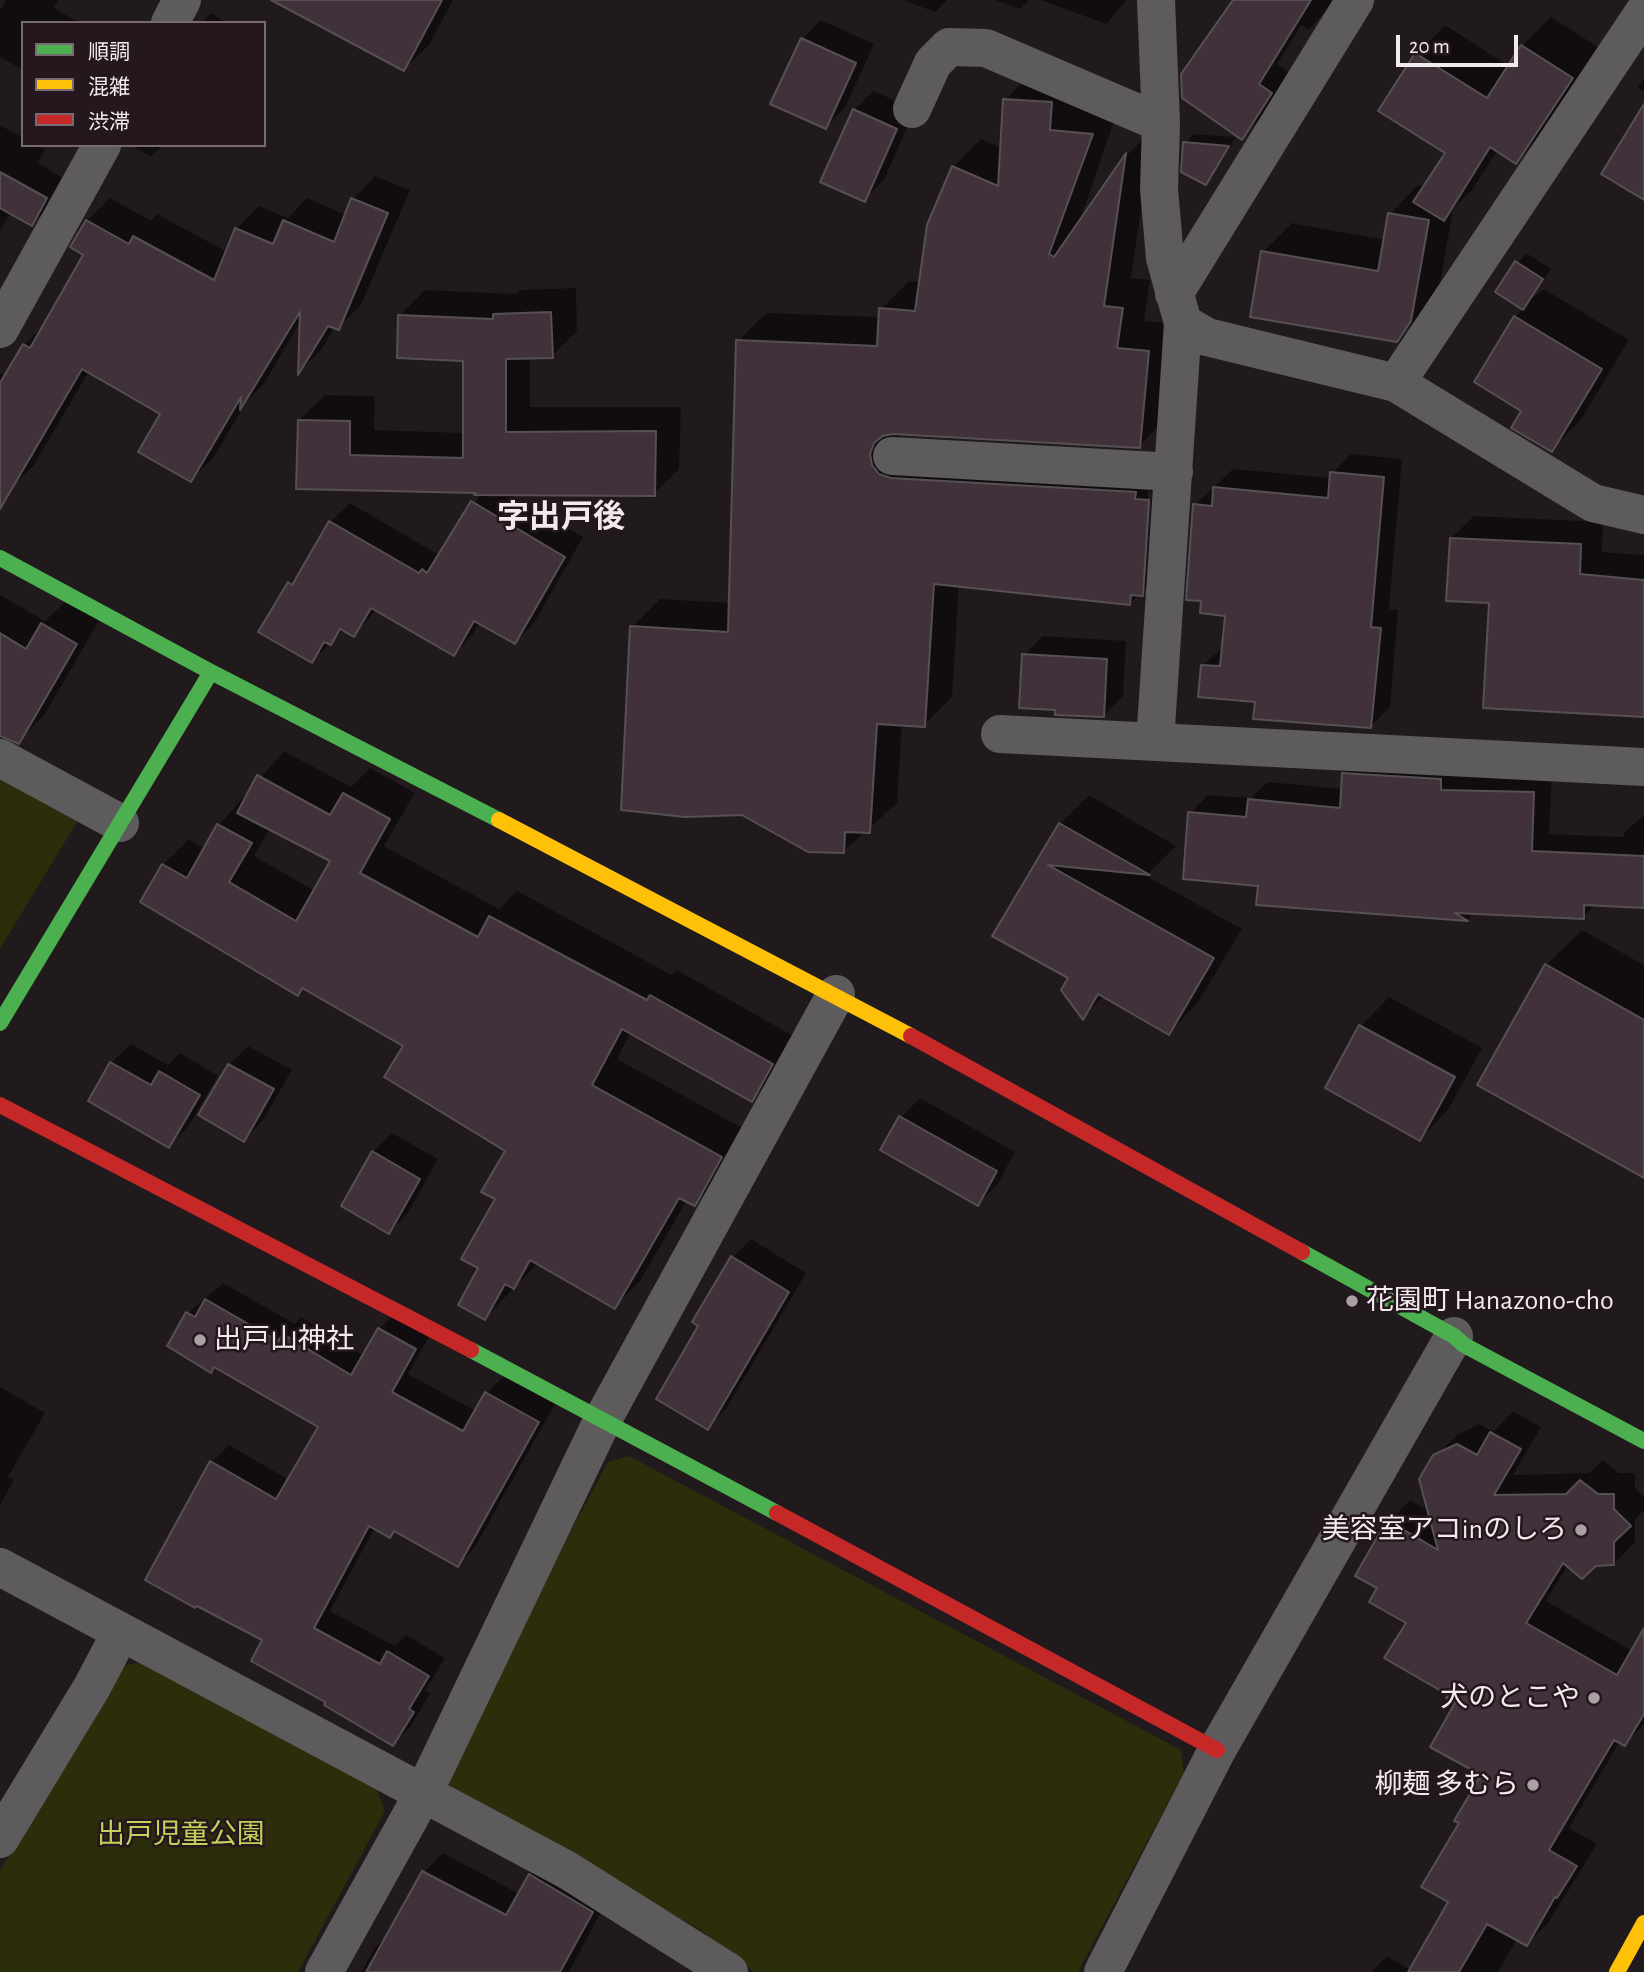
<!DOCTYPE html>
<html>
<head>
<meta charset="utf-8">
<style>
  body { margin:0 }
  #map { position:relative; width:1644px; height:1972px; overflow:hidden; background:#211a1d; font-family:"Alegreya Sans","Noto Sans JP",sans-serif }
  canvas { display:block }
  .legend { position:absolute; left:21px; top:21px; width:245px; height:126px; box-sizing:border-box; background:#24171d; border:2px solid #776b71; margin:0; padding:9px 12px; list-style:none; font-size:21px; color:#f3eaee }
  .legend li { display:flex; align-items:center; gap:14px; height:35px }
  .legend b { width:35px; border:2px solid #776b71 }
  .scale { position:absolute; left:1396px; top:35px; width:122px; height:32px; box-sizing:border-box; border:4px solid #f3eaee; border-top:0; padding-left:9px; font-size:21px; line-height:24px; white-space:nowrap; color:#f3eaee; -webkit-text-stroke:5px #24171d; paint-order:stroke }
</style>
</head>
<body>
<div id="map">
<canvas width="1644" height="1972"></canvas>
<ul class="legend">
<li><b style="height:9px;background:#4caf50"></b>順調</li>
<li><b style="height:9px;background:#ffc107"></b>混雑</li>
<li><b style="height:9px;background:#c62828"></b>渋滞</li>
</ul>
<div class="scale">20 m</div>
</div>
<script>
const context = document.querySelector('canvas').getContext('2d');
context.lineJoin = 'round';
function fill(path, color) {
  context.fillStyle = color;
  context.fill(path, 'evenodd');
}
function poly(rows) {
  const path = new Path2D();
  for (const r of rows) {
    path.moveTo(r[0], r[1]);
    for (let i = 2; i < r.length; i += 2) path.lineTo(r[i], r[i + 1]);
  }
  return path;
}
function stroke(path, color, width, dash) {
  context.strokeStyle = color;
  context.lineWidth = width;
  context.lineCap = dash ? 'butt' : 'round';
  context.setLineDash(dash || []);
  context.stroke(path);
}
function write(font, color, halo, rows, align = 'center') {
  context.font = font + ' "Alegreya Sans","Noto Sans JP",sans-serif';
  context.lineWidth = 5;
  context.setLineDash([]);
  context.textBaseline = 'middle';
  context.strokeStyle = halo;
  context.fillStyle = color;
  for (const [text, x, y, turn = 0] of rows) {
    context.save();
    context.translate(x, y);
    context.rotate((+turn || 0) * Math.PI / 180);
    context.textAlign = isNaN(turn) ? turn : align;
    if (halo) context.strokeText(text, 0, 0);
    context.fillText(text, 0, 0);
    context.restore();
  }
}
fill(poly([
  [0,770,81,815,0,949],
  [629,1456,1181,1750,1184,1772,1078,1972,754,1972,699,1929,455,1793,442,1772,608,1462],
  [145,1661,375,1785,385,1811,298,1972,0,1972,0,1871,124,1666]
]), '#2b2d0b');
fill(poly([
  [6,0,58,0,54,8,79,23,23,23,23,70,0,57,0,10],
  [277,0,453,0,429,45,404,69],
  [903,0,947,0,935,12],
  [995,0,1029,0,1020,9],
  [1041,0,1127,0,1106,24],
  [1235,0,1335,0,1309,30,1301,25,1277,64,1290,73,1261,118,1242,137],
  [211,13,227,23,201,23],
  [1551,17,1601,49,1544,133,1516,162,1498,150,1472,190,1453,209,1439,290,1425,311,1396,340,1263,252,1292,223,1385,240,1390,214,1418,185,1426,186,1447,153,1381,111,1417,54,1445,25,1509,66,1522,46],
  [821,20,874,44,845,108,826,127,802,39],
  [1033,72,1119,107,1078,226,1128,154,1153,129,1131,278,1150,280,1144,321,1176,324,1167,418,1139,446,899,433,900,437,907,446,1163,464,1170,566,1130,603,959,585,952,697,924,725,902,723,897,803,843,852,632,627,660,599,730,603,738,341,766,313,880,317,881,309,909,281,920,282,953,167,981,139,1002,148,1005,100],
  [1148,491,1152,492,1146,576,1142,576],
  [1644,77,1644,92,1638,88],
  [873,91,915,109,884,180,864,200,854,110],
  [0,125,23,138,23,145,36,145,45,150,38,163,65,179,51,205,32,224,11,212,0,231],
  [1194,134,1236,137,1205,183,1185,143],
  [131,145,163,145,151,157],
  [375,176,410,190,361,305,338,328,335,327,321,350,300,371,301,321,263,385,246,402,214,457,191,480,162,414,89,371,34,465,11,488,0,482,0,373,6,376,24,345,46,323,86,254,87,221,110,198,151,221,157,214,227,252,237,228,259,206,288,218,307,198,346,215,353,199],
  [1526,253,1551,269,1532,298,1544,289,1629,340,1580,421,1551,450,1524,411,1515,317,1524,308,1497,291],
  [576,288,577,331,552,356,530,357,530,407,681,407,679,469,654,494,509,494,583,537,534,623,515,642,480,622,473,634,454,654,377,609,354,635,344,630,312,661,289,583,305,567,330,522,350,503,439,555,481,494,479,491,298,487,299,420,325,395,375,396,374,430,465,433,465,359,400,315,425,290,515,294,520,290],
  [1351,454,1402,459,1389,609,1398,610,1390,707,1371,726,1257,700,1202,665,1224,647,1226,614,1195,505,1233,469,1332,478,1332,473],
  [1474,516,1603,522,1602,552,1644,555,1644,715,1451,538],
  [0,595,45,621,67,600,100,619,45,714,21,739,0,727],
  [1043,636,1126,641,1123,696,1103,716,1024,655],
  [284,751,351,787,370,768,415,793,384,846,499,909,517,891,672,975,677,970,797,1038,778,1074,752,1099,631,1032,617,1059,746,1130,720,1178,694,1204,687,1200,640,1281,614,1307,538,1263,485,1318,480,1268,507,1150,405,1046,304,987,298,994,163,865,189,839,205,849,219,825],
  [270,828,332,860,315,891,254,856],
  [1362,756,1552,774,1549,834,1624,837,1624,833,1644,815,1644,906,1596,904,1583,917,1475,912,1468,919,1258,903,1260,885,1190,813,1208,795,1251,798,1268,782,1343,789,1344,774],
  [1089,795,1176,846,1149,873,1141,873,1242,929,1197,1004,1169,1033,1104,996,1083,1017,1070,977,995,935,1060,824],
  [1582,930,1644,965,1644,1176,1546,965],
  [1389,997,1482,1048,1448,1110,1420,1139,1327,1088,1361,1026],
  [131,1044,168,1065,180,1053,218,1076,188,1127,169,1146,111,1063],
  [248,1046,292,1070,263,1120,244,1140,229,1065],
  [920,1098,1015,1152,997,1185,978,1204,882,1149,901,1117],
  [392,1133,438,1159,408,1213,389,1232,373,1152],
  [751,1239,806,1273,726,1409,707,1428,732,1258],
  [223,1283,295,1324,301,1317,364,1356,379,1329,397,1312,432,1332,408,1374,476,1411,487,1393,504,1376,555,1404,475,1547,458,1565,396,1530,390,1535,375,1527,330,1611,395,1646,406,1635,445,1658,425,1691,430,1694,410,1727,392,1744,328,1701,265,1639,212,1462,229,1445,289,1480,320,1426,216,1366,211,1371,169,1346,188,1313],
  [0,1387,45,1413,8,1477,14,1480,0,1505],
  [1513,1411,1541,1427,1513,1475,1589,1473,1603,1460,1619,1473,1635,1473,1635,1488,1644,1497,1644,1510,1635,1520,1635,1542,1614,1564,1568,1565,1546,1601,1634,1652,1644,1642,1644,1724,1625,1744,1620,1741,1569,1828,1597,1844,1548,1923,1527,1944,1517,1939,1498,1972,1371,1972,1387,1956,1411,1970,1450,1902,1461,1823,1484,1774,1457,1703,1408,1622,1379,1588,1389,1521,1410,1500,1430,1512,1435,1457,1457,1435,1479,1424,1493,1432],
  [443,1853,520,1894,530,1875,549,1856,611,1893,569,1972,362,1972,374,1949,389,1934,424,1872]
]), '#0007');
const building = poly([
  [271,0,442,0,404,71,271,0],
  [1233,0,1311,0,1259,84,1272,93,1242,140,1182,98,1181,74,1233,0],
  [801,38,856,63,826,129,770,104,801,38],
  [1521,45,1573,78,1516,164,1490,147,1444,221,1413,202,1445,153,1378,111,1415,53,1487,98,1521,45],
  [1003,99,1052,102,1050,130,1093,134,1049,254,1054,257,1126,153,1104,306,1123,308,1117,348,1149,351,1140,448,893,434,883,436,874,443,870,454,872,465,879,474,891,478,1136,492,1135,499,1149,500,1143,596,1131,595,1130,605,934,584,925,727,877,724,870,833,845,832,844,853,808,852,742,815,685,817,621,810,630,626,728,632,736,340,877,346,879,308,915,311,927,225,952,166,998,186,1003,99],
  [1644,104,1644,200,1601,174,1644,104],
  [853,109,897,129,865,202,820,182,853,109],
  [1183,142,1229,146,1206,185,1181,172,1183,142],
  [0,172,47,198,32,226,0,208,0,172],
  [351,198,388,213,339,330,328,326,298,375,300,312,240,410,241,397,191,482,138,452,160,414,82,369,0,509,0,383,23,344,30,348,83,255,70,247,86,220,129,244,133,236,214,280,235,228,273,244,283,220,334,242,351,198],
  [1388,213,1429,220,1411,321,1397,342,1250,317,1261,251,1378,271,1388,213],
  [1515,261,1543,279,1523,310,1495,292,1515,261],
  [551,312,553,358,506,359,506,432,656,431,655,496,474,495,476,493,296,489,298,420,350,421,350,455,463,458,463,361,397,358,398,315,493,319,493,314,551,312],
  [1514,316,1602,369,1552,452,1511,428,1521,411,1474,382,1514,316],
  [1330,472,1384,477,1371,627,1381,628,1371,728,1253,719,1255,702,1198,697,1201,665,1220,666,1225,616,1200,613,1201,601,1186,600,1193,504,1212,506,1213,487,1328,498,1330,472],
  [471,501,565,557,515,644,474,621,454,656,371,608,354,637,340,629,331,645,324,642,312,663,258,632,288,582,292,585,329,521,419,573,422,569,427,573,471,501],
  [1450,538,1581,544,1580,574,1644,580,1644,717,1483,708,1489,603,1446,601,1450,538],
  [41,623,77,644,19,744,0,736,0,633,26,649,41,623],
  [1022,654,1107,659,1104,717,1055,715,1055,710,1019,708,1022,654],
  [1342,773,1441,779,1441,790,1534,792,1532,851,1644,856,1644,908,1584,905,1584,919,1455,913,1468,921,1256,905,1258,886,1183,879,1188,812,1246,817,1248,799,1340,808,1342,773],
  [257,775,330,815,343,793,390,819,360,873,478,937,489,916,647,1000,650,995,773,1064,752,1102,622,1029,592,1085,722,1157,695,1206,679,1198,615,1309,530,1260,514,1289,505,1284,485,1320,458,1305,478,1268,461,1259,495,1199,481,1192,505,1151,384,1077,403,1046,302,988,298,996,140,902,162,864,187,878,217,824,252,843,229,882,296,921,330,861,237,813,257,775],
  [1059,823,1150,875,1048,865,1214,958,1169,1035,1098,994,1083,1020,1061,990,1068,978,992,936,1059,823],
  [1545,964,1644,1020,1644,1178,1477,1085,1545,964],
  [1359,1025,1455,1077,1420,1141,1325,1088,1359,1025],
  [110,1062,151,1085,159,1071,200,1095,169,1148,88,1101,110,1062],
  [228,1064,274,1089,244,1142,198,1115,228,1064],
  [899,1116,997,1171,978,1206,880,1150,899,1116],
  [372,1151,420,1179,389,1234,341,1206,372,1151],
  [731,1256,789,1292,708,1430,656,1399,698,1326,692,1322,731,1256],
  [205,1299,278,1341,283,1334,351,1375,378,1328,416,1349,392,1392,463,1431,485,1392,539,1422,458,1567,394,1531,390,1538,369,1526,314,1628,380,1664,387,1651,429,1676,409,1709,414,1712,393,1746,324,1705,325,1702,251,1661,262,1640,197,1606,195,1608,145,1580,210,1461,276,1499,318,1427,214,1367,211,1373,167,1346,186,1312,195,1317,205,1299],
  [1490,1432,1521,1449,1494,1495,1566,1494,1580,1480,1598,1494,1614,1494,1614,1509,1631,1526,1614,1542,1614,1565,1596,1566,1582,1579,1563,1563,1526,1623,1617,1675,1644,1628,1644,1714,1625,1746,1614,1740,1549,1850,1577,1866,1557,1898,1555,1897,1527,1946,1487,1924,1459,1972,1408,1972,1448,1902,1421,1887,1459,1823,1454,1821,1481,1775,1430,1747,1455,1703,1446,1698,1448,1695,1384,1658,1406,1623,1369,1602,1377,1588,1355,1576,1387,1520,1438,1550,1419,1479,1433,1455,1457,1444,1477,1455,1490,1432],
  [422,1871,506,1915,529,1874,593,1912,560,1972,366,1972,422,1871]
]);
fill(building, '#41313a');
stroke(building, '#575053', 2);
stroke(poly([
  [170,23,182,0],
  [912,109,933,63,949,47,986,48,1161,123],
  [1174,294,1355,0],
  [1183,323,1207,337,1396,383,1593,503,1644,515],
  [0,329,102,145],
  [1396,383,1644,12],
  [892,456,1174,472],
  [1000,734,1644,767],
  [1155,742,1183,323,1165,258,1159,189,1161,123,1156,0],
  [0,758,120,823],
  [0,1567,567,1870,729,1972],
  [0,1839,92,1687,121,1632],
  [324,1972,424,1792,603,1419,836,994],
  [1103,1972,1217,1750,1454,1336]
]), '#5d5b5c', 38);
stroke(poly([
  [0,558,211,672,499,820],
  [0,1023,211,672],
  [1302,1252,1454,1336,1464,1345,1644,1441],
  [471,1350,777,1513]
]), '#4caf50', 16);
stroke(poly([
  [499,820,911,1036],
  [1617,1972,1644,1923]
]), '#ffc107', 16);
stroke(poly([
  [911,1036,1302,1252],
  [0,1105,471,1350],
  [777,1513,1217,1750]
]), '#c62828', 16);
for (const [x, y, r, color] of [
  [1352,1301,7,"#aaa1a5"],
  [200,1340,7,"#aaa1a5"],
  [1581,1530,7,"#aaa1a5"],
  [1594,1698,7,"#aaa1a5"],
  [1533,1785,7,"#aaa1a5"]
]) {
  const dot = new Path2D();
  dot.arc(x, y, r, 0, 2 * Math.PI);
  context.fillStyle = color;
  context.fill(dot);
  stroke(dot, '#24171d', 2.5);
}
write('28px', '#f3eaee', '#24171d', [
  ["花園町 Hanazono-cho",1366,1301,"left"],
  ["出戸山神社",214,1340,"left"],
  ["美容室アコinのしろ",1567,1530],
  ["犬のとこや",1580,1698],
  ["柳麺 多むら",1519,1785]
], 'right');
write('28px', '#c4d159', '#24171d', [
  ["出戸児童公園",181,1835]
]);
write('bold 32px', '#f3eaee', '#24171d', [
  ["字出戸後",561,517]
]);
</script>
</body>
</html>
